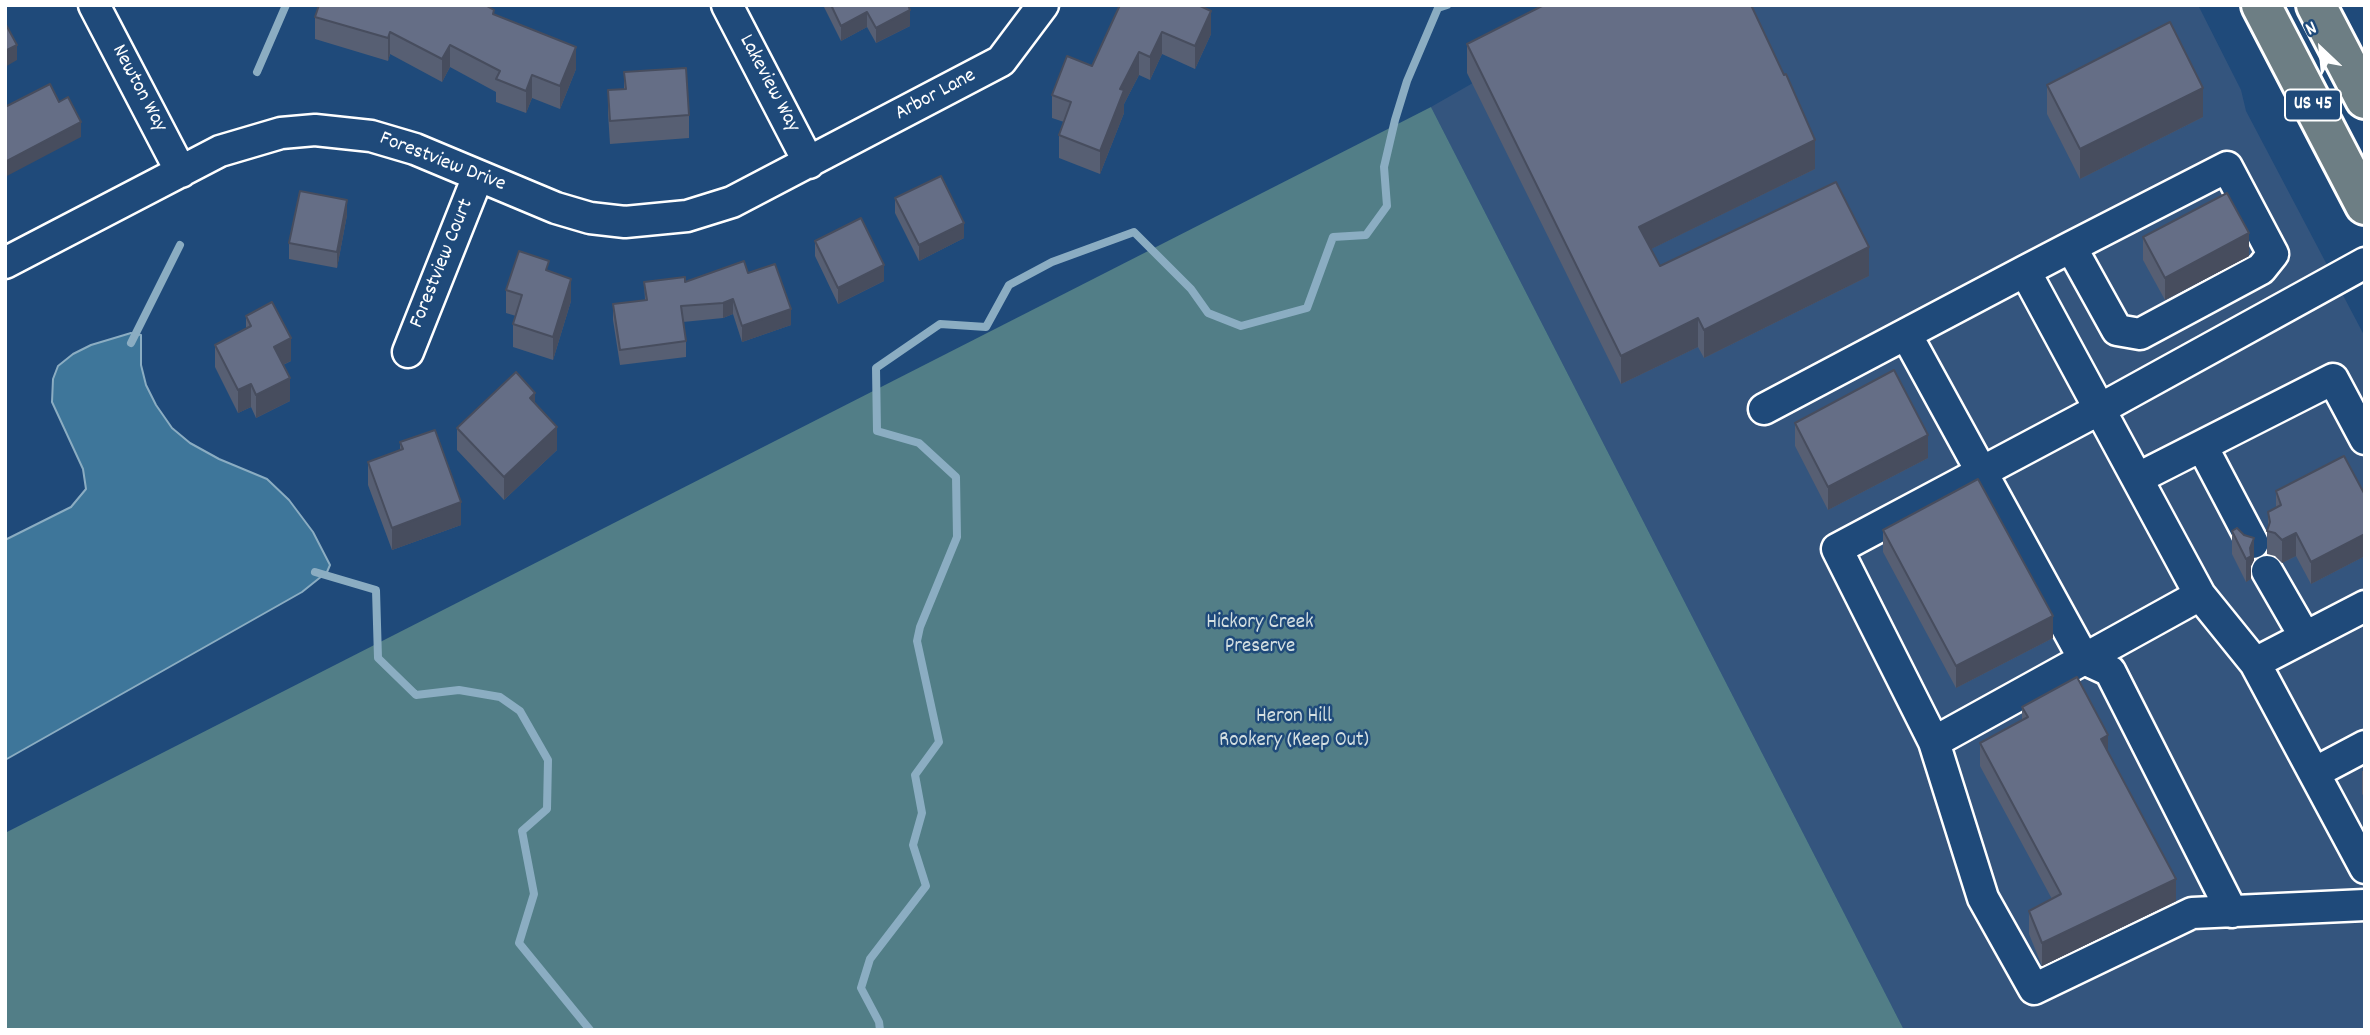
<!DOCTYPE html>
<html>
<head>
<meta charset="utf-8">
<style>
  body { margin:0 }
  #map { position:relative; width:2370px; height:1035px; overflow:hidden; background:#1f4a7a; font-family:Dekko,sans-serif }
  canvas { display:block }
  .frame { position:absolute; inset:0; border:7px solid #fff; pointer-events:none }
  .north { position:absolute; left:2286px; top:14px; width:70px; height:70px; -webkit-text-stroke:5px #1f4a7a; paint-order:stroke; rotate:334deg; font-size:19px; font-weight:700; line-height:28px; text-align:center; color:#fff }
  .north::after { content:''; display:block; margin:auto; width:24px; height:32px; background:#fff; clip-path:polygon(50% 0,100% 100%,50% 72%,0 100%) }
</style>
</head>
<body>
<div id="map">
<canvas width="2370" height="1035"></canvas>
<div class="frame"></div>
<div class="north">N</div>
</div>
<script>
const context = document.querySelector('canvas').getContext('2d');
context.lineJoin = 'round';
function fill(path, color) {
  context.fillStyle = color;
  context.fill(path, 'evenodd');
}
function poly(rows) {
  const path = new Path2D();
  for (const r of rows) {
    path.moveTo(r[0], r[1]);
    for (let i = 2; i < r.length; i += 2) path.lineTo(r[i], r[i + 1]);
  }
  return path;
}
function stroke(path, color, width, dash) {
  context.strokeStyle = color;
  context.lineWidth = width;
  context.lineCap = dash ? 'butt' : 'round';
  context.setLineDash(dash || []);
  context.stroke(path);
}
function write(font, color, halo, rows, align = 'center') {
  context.font = font + ' Dekko,sans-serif';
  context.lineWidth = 5;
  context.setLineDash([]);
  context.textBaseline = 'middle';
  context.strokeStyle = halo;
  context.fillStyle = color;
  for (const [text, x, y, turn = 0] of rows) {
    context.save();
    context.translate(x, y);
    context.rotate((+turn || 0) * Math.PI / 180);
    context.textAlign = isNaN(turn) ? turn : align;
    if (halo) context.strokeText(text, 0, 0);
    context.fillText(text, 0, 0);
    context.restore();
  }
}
fill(poly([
  [1609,5,2198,5,2241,90,2246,111,2365,337,2365,1030,1904,1030,1431,107]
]), '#34557e');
fill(poly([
  [1431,107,1904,1030,5,1030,5,833]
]), '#527e87');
const water = poly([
  [131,333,141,335,141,365,146,385,156,405,172,428,190,443,219,459,267,479,289,500,313,532,330,565,327,572,302,592,5,760,5,540,71,507,86,489,83,469,52,402,53,379,58,366,73,354,91,345,131,333]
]);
fill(water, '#3e769a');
stroke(water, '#8badc2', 2);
stroke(poly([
  [257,72,286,5],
  [131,343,180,245],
  [315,572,376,590,378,658,416,695,459,690,500,697,520,711,548,760,547,809,522,831,534,894,519,943,590,1030],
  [880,1030,879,1022,861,988,870,959,926,886,913,845,922,813,915,775,939,742,917,641,920,627,957,537,956,477,919,443,877,431,876,368,940,324,986,327,1009,285,1052,262,1134,232,1191,289,1208,313,1241,326,1307,308,1333,237,1366,235,1387,206,1384,167,1395,120,1407,81,1438,8,1447,5]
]), '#8badc2', 8);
const minor = poly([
  [94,5,181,172],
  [727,5,809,163],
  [5,263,220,151,281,133,315,130,371,136,415,149,556,208,590,218,625,222,687,216,732,202,1001,61,1043,5],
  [2365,263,2100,409,1837,549,1934,742,1983,898,2034,989,2192,913,2365,905],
  [2025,271,2200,595,2255,663,2365,868],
  [1906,334,2084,659,2110,671,2232,912],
  [408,352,478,176],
  [1764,409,2025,271,2071,247,2227,167,2273,254,2261,269,2140,334,2117,330,2071,247],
  [2202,446,2253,543],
  [2138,478,2333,379,2365,439],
  [2267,571,2305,637],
  [2255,663,2365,606],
  [1934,742,2200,595],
  [2314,773,2365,746]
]);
const major = poly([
  [2261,5,2365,205],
  [2316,5,2365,99]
]);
stroke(minor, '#fff', 35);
stroke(major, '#fff', 44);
stroke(minor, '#1f4a7a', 30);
stroke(major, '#6d7e84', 38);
fill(poly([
  [823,5,908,5,910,26,876,43,867,27,841,41],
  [1120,5,1211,34,1195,69,1162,54,1150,80,1139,75,1124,104,1124,113,1100,174,1059,158,1059,135,1064,122,1052,118,1052,95,1092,66],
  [494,14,576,69,560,109,532,98,526,113,496,102,496,92,450,67,442,82,390,54,388,61,315,39,315,17],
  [1467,44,1784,75,1815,169,1651,249,1660,266,1869,276,1704,358,1698,347,1621,384,1467,73],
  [624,72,689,115,689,138,610,144,608,113,608,90,624,89],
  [2047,85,2203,117,2080,179,2047,114],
  [895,198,964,238,919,261,895,213],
  [347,215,337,268,289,259,289,243],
  [2143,237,2249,256,2165,300,2143,260],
  [815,241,884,281,838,304,815,256],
  [549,271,571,301,553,360,513,347,513,324,516,316,506,313,506,290],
  [748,273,791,325,742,342,733,314,723,318,683,322,686,341,686,357,620,365,613,320,613,304,645,300,644,282,685,282],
  [246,316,291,361,283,365,290,401,256,418,251,407,238,413,215,367,215,345,246,328],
  [535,404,557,450,504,500,457,450,457,428],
  [1795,423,1928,458,1828,510,1795,446],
  [400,442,461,525,392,550,368,485,368,462,400,450],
  [2276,491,2365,495,2365,556,2311,584,2296,556,2282,563,2275,556,2267,554,2267,531,2268,527,2268,512,2276,508],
  [1883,530,2053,638,1956,688,1883,552],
  [2232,531,2254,560,2251,566,2251,579,2246,582,2232,554],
  [2022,707,2108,753,2176,901,2042,966,2029,934,2029,911,2052,899,1980,766,1980,743,2022,720],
  [2365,770,2365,798,2362,794,2362,771]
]), '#575f73');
fill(poly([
  [910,10,910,26,876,43,876,28],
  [1211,11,1211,34,1195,69,1195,46],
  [867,12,867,27,841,41,841,26],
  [390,32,390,54,388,61,388,38],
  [1162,32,1162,54,1150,80,1150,57],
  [17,45,17,60,5,67,5,51],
  [450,45,450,67,442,82,442,59],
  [576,47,576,69,560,109,560,86],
  [1139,52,1139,75,1124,104,1124,113,1100,174,1100,151,1120,89],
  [532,75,532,98,526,113,526,91],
  [2203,88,2203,117,2080,179,2080,149],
  [81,122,81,137,5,177,5,162],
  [1815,140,1815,169,1639,255,1639,227],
  [347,200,347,215,337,268,337,252],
  [964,223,964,238,919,261,919,245],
  [2249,233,2249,256,2165,300,2165,278],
  [1869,247,1869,276,1704,358,1704,330],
  [884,265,884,281,838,304,838,288],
  [571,279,571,301,553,360,553,337],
  [733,299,733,314,723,318,723,303],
  [791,309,791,325,742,342,742,326],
  [1698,318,1698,347,1621,384,1621,356],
  [291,338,291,361,274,369,274,347],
  [290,378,290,401,256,418,256,395],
  [251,384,251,407,238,413,238,390],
  [535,393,535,416,530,398],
  [557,427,557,450,504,500,504,477],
  [1928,435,1928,458,1828,510,1828,487],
  [461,502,461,525,392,550,392,528],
  [2296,533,2296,556,2282,563,2282,540],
  [2365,534,2365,556,2311,584,2311,562],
  [2254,538,2254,560,2251,566,2251,579,2246,582,2246,559],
  [2053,616,2053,638,1956,688,1956,666],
  [2108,735,2108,758,2101,739],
  [2176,879,2176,901,2042,966,2042,943]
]), '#474d5e');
const building = poly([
  [319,5,485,5,494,10,493,14,576,47,560,86,532,75,526,91,496,79,500,71,450,45,442,59,390,32,388,38,315,17,319,5],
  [831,5,908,5,910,10,876,28,867,12,841,26,831,5],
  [1120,5,1198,5,1211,11,1195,46,1162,32,1150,57,1139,52,1120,89,1124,90,1100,151,1059,135,1071,102,1052,95,1067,56,1092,66,1120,5],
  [1544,5,1751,5,1784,75,1786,74,1815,140,1639,227,1660,266,1836,182,1869,247,1704,330,1698,318,1621,356,1467,44,1544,5],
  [2170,22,2203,88,2080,149,2047,85,2170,22],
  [5,23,17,45,5,51,5,23],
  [686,68,689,115,610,121,608,90,626,89,624,72,686,68],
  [50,84,59,102,68,97,81,122,5,162,5,107,50,84],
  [941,176,964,223,919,245,895,198,941,176],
  [300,191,347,200,337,252,289,243,300,191],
  [2227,193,2249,233,2165,278,2143,237,2227,193],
  [861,218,884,265,838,288,815,241,861,218],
  [519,251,549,261,546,270,571,279,553,337,513,324,522,295,506,290,519,251],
  [744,261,748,273,775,264,791,309,742,326,733,299,723,303,681,306,686,341,620,350,613,304,647,300,644,282,685,277,685,282,744,261],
  [272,302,291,338,274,347,290,378,256,395,251,384,238,390,215,345,251,326,246,316,272,302],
  [1894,370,1928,435,1828,487,1795,423,1894,370],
  [516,372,535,393,530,398,557,427,504,477,457,428,516,372],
  [435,430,461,502,392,528,368,462,403,449,400,442,435,430],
  [2344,456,2365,495,2365,534,2311,562,2296,533,2282,540,2275,533,2267,531,2270,522,2268,512,2281,505,2276,491,2344,456],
  [1978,479,2053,616,1956,666,1883,530,1978,479],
  [2237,528,2244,535,2254,538,2250,548,2251,556,2246,559,2232,531,2237,528],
  [2077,677,2108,735,2101,739,2176,879,2042,943,2029,911,2061,894,1980,743,2028,717,2022,707,2077,677]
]);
fill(building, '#656e86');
stroke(building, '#474d5e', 2);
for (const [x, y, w] of [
  [2313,105,56]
]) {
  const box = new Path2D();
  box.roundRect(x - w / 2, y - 15.5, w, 31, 5);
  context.fillStyle = '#1f4a7a';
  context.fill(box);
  stroke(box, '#fff', 2);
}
write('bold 19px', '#fff', null, [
  ["US 45",2313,105]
]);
write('21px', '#fff', '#1f4a7a', [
  ["Lakeview Way",768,84,62],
  ["Newton Way",138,89,62],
  ["Arbor Lane",936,96,-28],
  ["Forestview Drive",442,163,21],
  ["Forestview Court",443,264,-68]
]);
write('21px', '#d4dfe1', '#1f4a7a', [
  ["Hickory Creek",1260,624],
  ["Preserve",1260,648],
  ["Heron Hill",1294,718],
  ["Rookery (Keep Out)",1294,742]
]);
</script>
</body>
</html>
